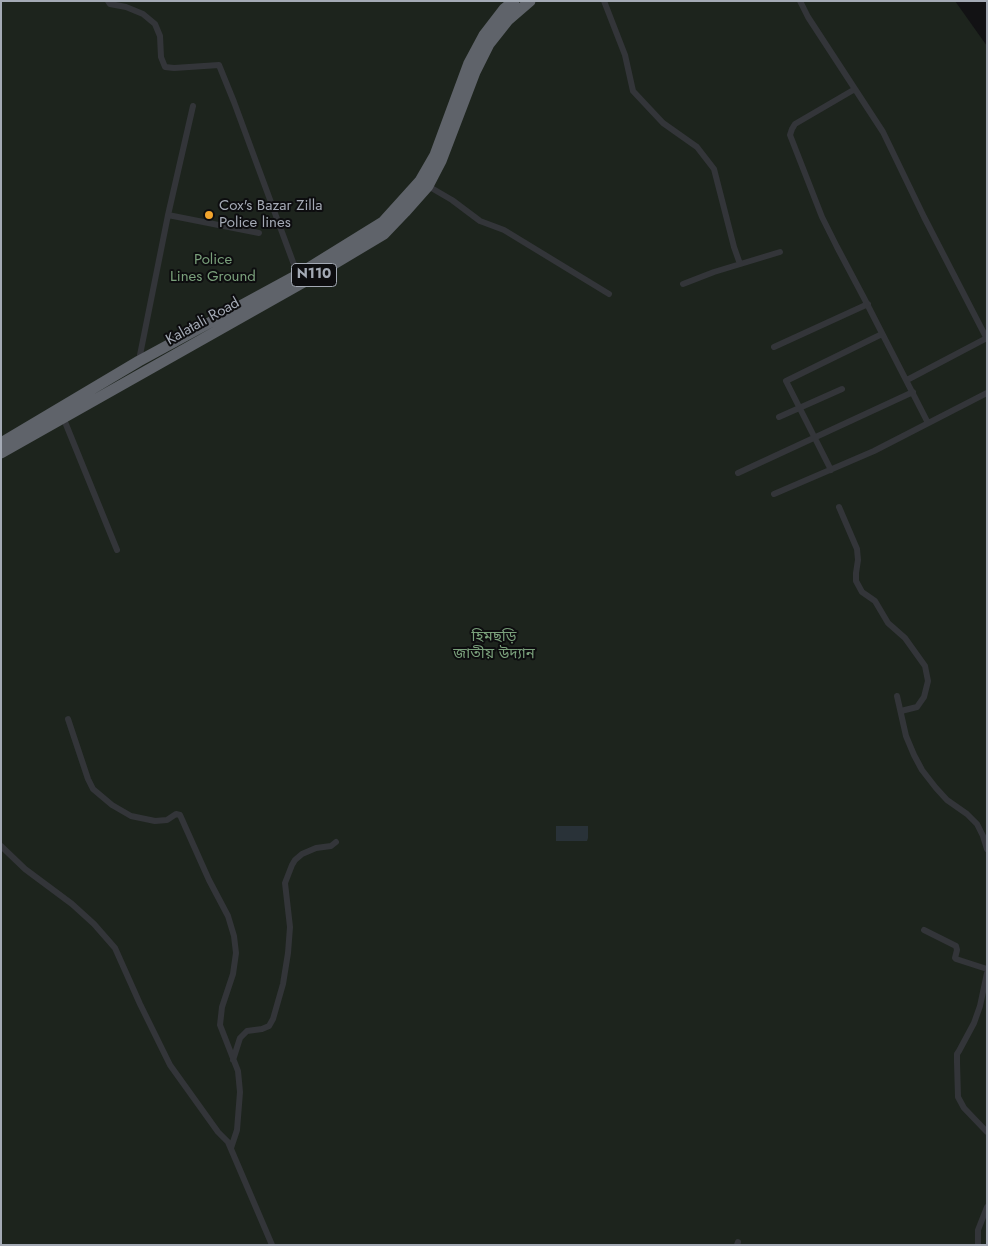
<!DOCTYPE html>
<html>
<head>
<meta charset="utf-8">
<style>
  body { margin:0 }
  #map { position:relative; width:988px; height:1246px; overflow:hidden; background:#121214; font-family:Jost,sans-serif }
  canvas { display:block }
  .frame { position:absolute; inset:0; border:2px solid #a4aab5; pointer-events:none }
</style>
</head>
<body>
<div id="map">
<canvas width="988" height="1246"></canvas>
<div class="frame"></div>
</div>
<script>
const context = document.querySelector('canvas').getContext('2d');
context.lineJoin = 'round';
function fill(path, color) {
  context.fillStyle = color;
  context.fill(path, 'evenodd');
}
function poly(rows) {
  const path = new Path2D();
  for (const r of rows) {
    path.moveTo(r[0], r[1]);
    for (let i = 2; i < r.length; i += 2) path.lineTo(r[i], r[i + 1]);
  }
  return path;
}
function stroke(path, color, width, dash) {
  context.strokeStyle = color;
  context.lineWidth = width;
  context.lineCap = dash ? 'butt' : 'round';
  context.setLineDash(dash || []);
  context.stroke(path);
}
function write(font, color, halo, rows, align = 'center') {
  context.font = font + ' Jost,"Noto Sans Bengali",sans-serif';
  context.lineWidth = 4;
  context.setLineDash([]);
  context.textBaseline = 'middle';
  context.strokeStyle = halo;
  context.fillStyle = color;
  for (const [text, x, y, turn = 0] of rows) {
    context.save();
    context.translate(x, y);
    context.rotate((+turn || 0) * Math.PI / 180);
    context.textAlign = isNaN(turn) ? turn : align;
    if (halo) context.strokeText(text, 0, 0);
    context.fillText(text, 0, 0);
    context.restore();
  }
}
fill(poly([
  [1,1,955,1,987,46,987,1245,1,1245]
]), '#1d241d');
fill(poly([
  [556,826,588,826,588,838,587,841,556,841]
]), '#293238');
stroke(poly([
  [108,1,110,4,126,7,143,14,155,24,160,36,161,57,165,67,174,68,219,65,234,102,293,262,299,274],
  [604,1,625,55,633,91,663,123,697,147,714,169,734,247,740,264],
  [800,1,808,17,883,132,924,217,987,339],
  [855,89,795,124,792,129,790,135,822,217,837,247,864,298,928,423],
  [428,186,452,200,480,221,504,230,609,294],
  [168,215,259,233],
  [683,284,714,272,780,252],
  [774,347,868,304],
  [139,360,168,215,193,106],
  [907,380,987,338],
  [63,417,117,550],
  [779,417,842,389],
  [831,470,786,381,882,334],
  [738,473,913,392],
  [774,494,874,451,987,393],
  [839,507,857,549,858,560,856,573,856,581,862,592,875,601,888,623,905,638,925,666,928,681,924,697,917,707,901,711],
  [897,696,906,736,914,755,922,770,936,788,947,800,967,814,977,824,983,836,987,849],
  [68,719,88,779,93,789,112,805,131,816,155,821,167,820,176,814,180,815,209,880,228,916,234,936,236,953,233,974,222,1007,220,1025,238,1071,240,1092,237,1130,231,1148],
  [1,846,25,869,72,904,94,924,115,948,140,1004,170,1065,218,1132,228,1142,272,1245],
  [924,930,956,946,957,950,955,958,956,959,987,969],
  [987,973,980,1006,974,1023,959,1051,957,1054,957,1062,958,1097,964,1108,987,1132],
  [233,1060,240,1038,247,1031,262,1029,269,1026,273,1019,283,984,288,953,290,927,285,883,292,865,295,860,302,854,316,848,331,846,336,842],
  [737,1245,738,1242],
  [978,1245,978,1230,987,1207]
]), '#333539', 6);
stroke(poly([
  [1,443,139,361,299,274,383,222,420,181,435,155,469,63,484,35,504,9,514,1],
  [1,453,302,283,384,234,405,212,428,186,441,161,475,72,489,44,508,20,530,1]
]), '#5f636a', 11);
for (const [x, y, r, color] of [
  [209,215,5,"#f2a52d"]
]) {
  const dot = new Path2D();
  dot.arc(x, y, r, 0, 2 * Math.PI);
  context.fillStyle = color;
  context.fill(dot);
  stroke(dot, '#0d0d0f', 2);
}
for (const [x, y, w] of [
  [314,275,45]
]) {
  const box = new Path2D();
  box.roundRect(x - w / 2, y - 11.5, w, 23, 4);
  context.fillStyle = '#0d0d0f';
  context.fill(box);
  stroke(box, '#a4aab5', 1);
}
write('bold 14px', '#a4aab5', null, [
  ["N110",314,275]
]);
write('15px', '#a4aab5', '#0d0d0f', [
  ["Cox's Bazar Zilla",219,206],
  ["Police lines",219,223]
], 'left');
write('15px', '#7aa07b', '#0d0d0f', [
  ["Police",213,260],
  ["Lines Ground",213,277],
  ["হিমছড়ি",494,637],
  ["জাতীয় উদ্যান",494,654]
]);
write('15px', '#a4aab5', '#0d0d0f', [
  ["Kalatali Road",203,322,-29]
]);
</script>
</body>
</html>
